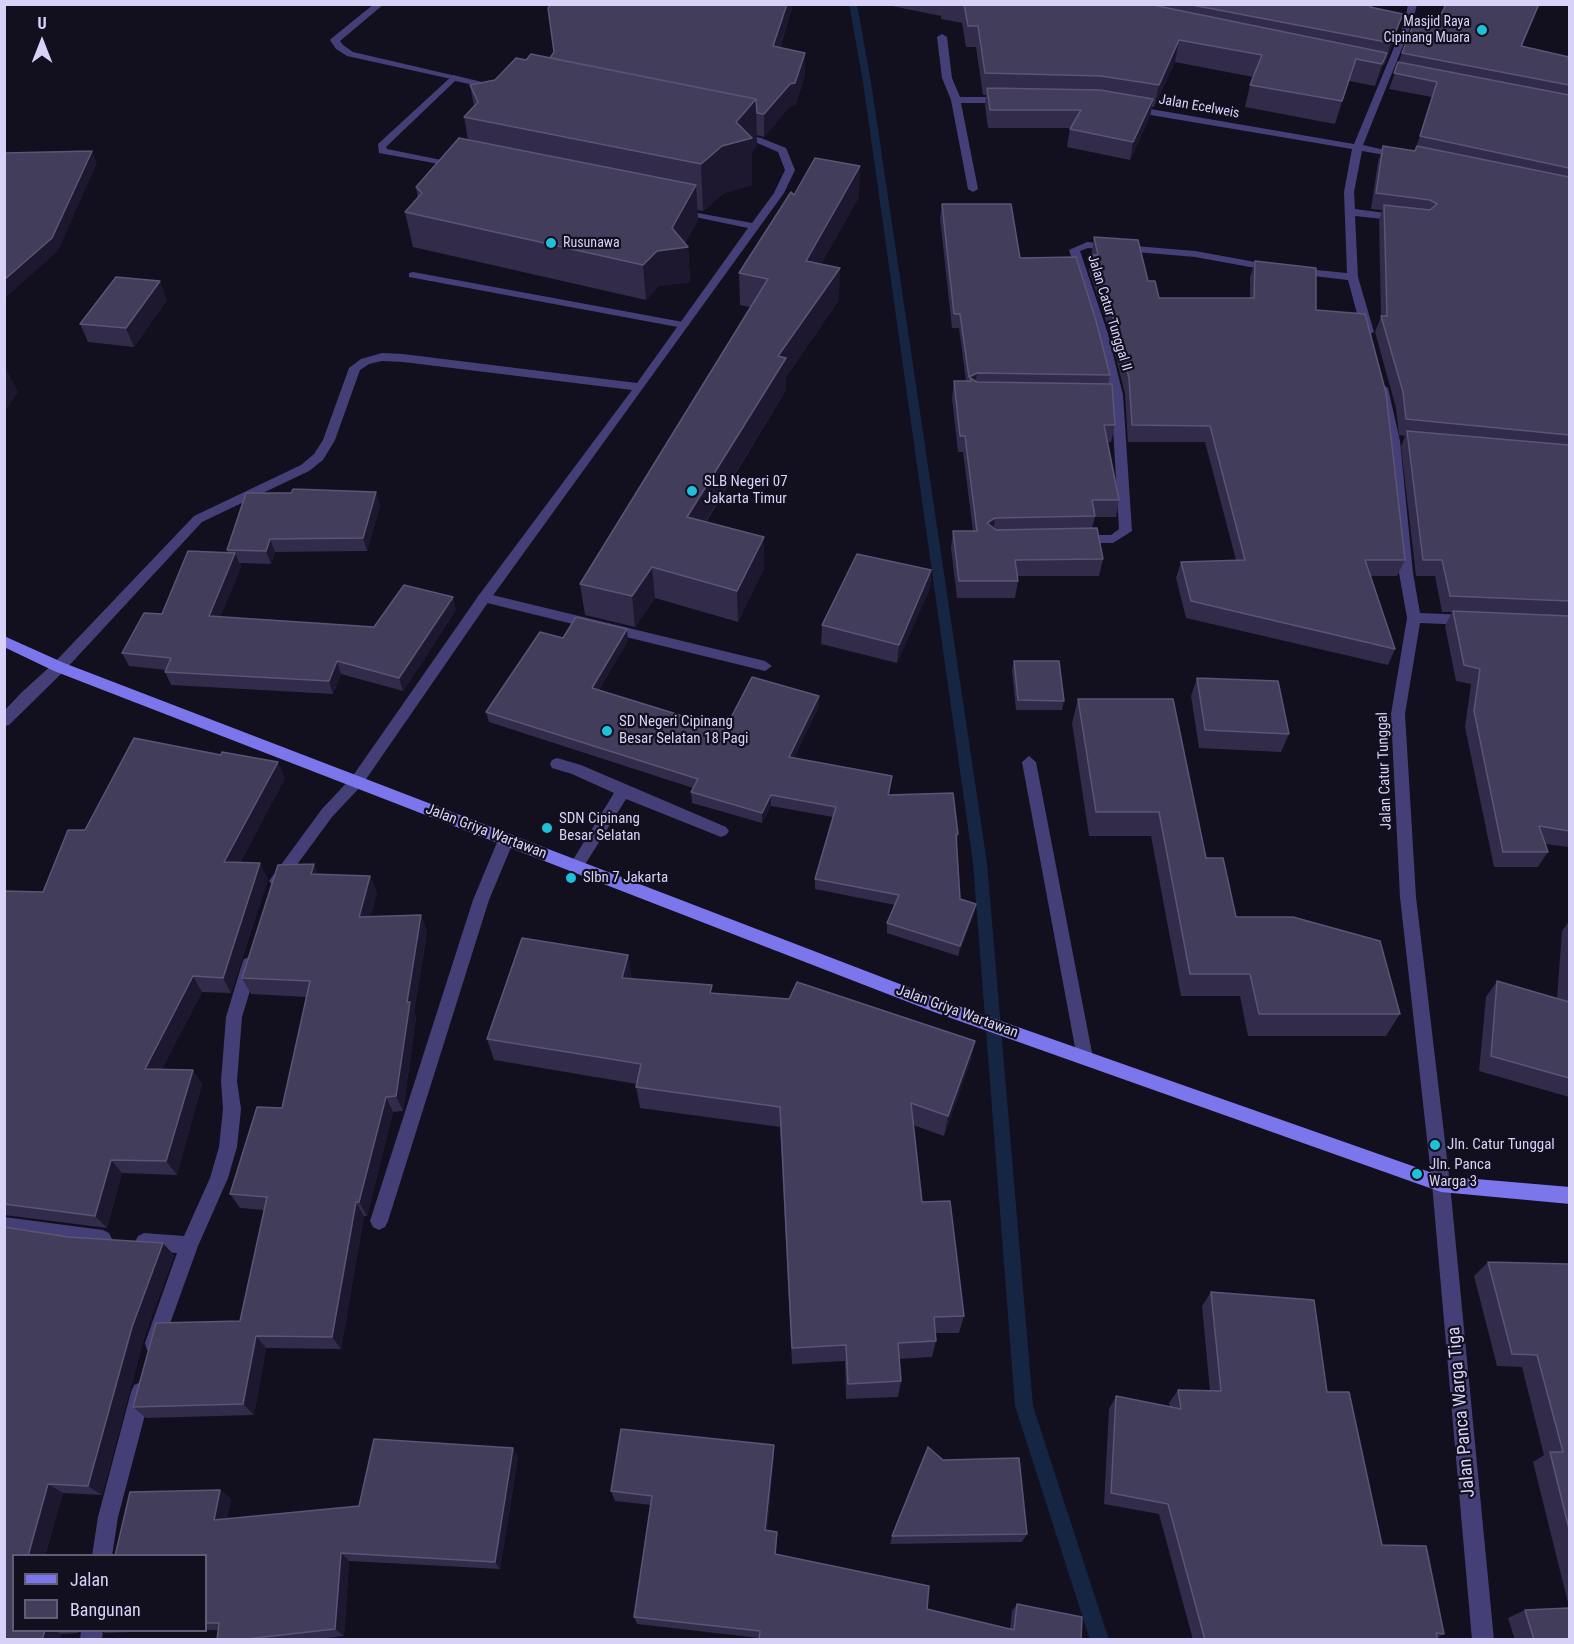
<!DOCTYPE html>
<html>
<head>
<meta charset="utf-8">
<style>
  body { margin:0 }
  #map { position:relative; width:1574px; height:1644px; overflow:hidden; background:#120f1e; font-family:"Roboto Condensed",sans-serif }
  canvas { display:block }
  .frame { position:absolute; inset:0; border:6px solid #d8d2f9; pointer-events:none }
  .legend { position:absolute; left:12px; top:1554px; width:195px; height:78px; box-sizing:border-box; background:#120f1e; border:2px solid #615d76; margin:0; padding:8px 10px; list-style:none; font-size:18px; color:#d8d2f9 }
  .legend li { display:flex; align-items:center; gap:12px; height:30px }
  .legend b { width:30px; border:2px solid #615d76 }
  .north { position:absolute; left:12px; top:12px; width:60px; height:60px; -webkit-text-stroke:4px #120f1e; paint-order:stroke; rotate:0deg; font-size:16px; font-weight:700; line-height:24px; text-align:center; color:#d8d2f9 }
  .north::after { content:''; display:block; margin:auto; width:21px; height:27px; background:#d8d2f9; clip-path:polygon(50% 0,100% 100%,50% 72%,0 100%) }
</style>
</head>
<body>
<div id="map">
<canvas width="1574" height="1644"></canvas>
<div class="frame"></div>
<ul class="legend">
<li><b style="height:8px;background:#7c76ec"></b>Jalan</li>
<li><b style="height:16px;background:#433d5c"></b>Bangunan</li>
</ul>
<div class="north">U</div>
</div>
<script>
const context = document.querySelector('canvas').getContext('2d');
context.lineJoin = 'round';
function poly(rows) {
  const path = new Path2D();
  for (const r of rows) {
    path.moveTo(r[0], r[1]);
    for (let i = 2; i < r.length; i += 2) path.lineTo(r[i], r[i + 1]);
  }
  return path;
}
function fill(path, color) {
  context.fillStyle = color;
  context.fill(path, 'evenodd');
}
function stroke(path, color, width, dash) {
  context.strokeStyle = color;
  context.lineWidth = width;
  context.lineCap = dash ? 'butt' : 'round';
  context.setLineDash(dash || []);
  context.stroke(path);
}
function write(font, color, halo, rows, align = 'center') {
  context.font = font + ' "Roboto Condensed",sans-serif';
  context.lineWidth = 4.5;
  context.setLineDash([]);
  context.textBaseline = 'middle';
  context.strokeStyle = halo;
  context.fillStyle = color;
  for (const [text, x, y, turn = 0] of rows) {
    context.save();
    context.translate(x, y);
    context.rotate((+turn || 0) * Math.PI / 180);
    context.textAlign = isNaN(turn) ? turn : align;
    if (halo) context.strokeText(text, 0, 0);
    context.fillText(text, 0, 0);
    context.restore();
  }
}
fill(poly([
  [849,4,857,4,871,82,987,863,1033,1406,1109,1640,1090,1640,1015,1406,973,863,863,82,849,4]
]), '#152542');
fill(poly([
  [374,4,384,4,340,41,343,45,353,52,456,76,456,80,347,56,336,49,330,40,332,38,374,4],
  [413,272,683,322,689,325,683,328,409,277,409,273,413,272],
  [484,593,765,661,772,666,765,671,479,601,477,598,479,595,484,593],
  [59,662,66,667,64,671,9,725,4,726,4,711,22,692,54,663,59,662],
  [1029,756,1036,762,1093,1058,1091,1063,1085,1065,1079,1063,1077,1058,1022,762,1029,756],
  [557,758,581,765,726,827,729,831,726,835,721,837,626,799,581,871,571,871,568,867,571,863,614,793,572,774,552,768,550,764,552,760,557,758],
  [506,834,511,836,514,840,489,900,388,1221,385,1227,379,1230,373,1227,370,1221,473,900,498,840,501,836,506,834]
]), '#444077');
fill(poly([
  [1408,4,1417,4,1413,21,1363,145,1407,155,1402,158,1362,151,1354,192,1355,209,1401,215,1406,218,1401,221,1355,216,1358,277,1374,332,1368,335,1362,332,1348,280,1296,274,1291,271,1296,268,1347,273,1344,192,1352,149,1133,112,1128,109,1133,106,1354,144,1405,21,1408,4],
  [942,34,947,37,952,78,960,97,1004,97,1009,100,1004,103,961,103,978,189,973,192,968,189,951,100,942,78,937,37,942,34],
  [453,75,503,87,498,90,455,81,386,147,387,149,461,164,461,168,379,153,378,144,453,75],
  [739,133,761,138,786,148,795,170,784,193,489,601,362,785,332,817,282,885,272,885,269,881,272,877,322,809,352,777,479,595,632,390,403,362,382,361,369,364,360,370,335,440,323,460,309,471,202,522,64,671,54,671,52,667,54,663,194,516,301,465,314,454,323,440,349,368,361,359,382,353,403,354,637,383,748,228,676,213,676,209,752,223,774,193,785,170,778,152,755,142,736,138,736,134,739,133],
  [1087,242,1195,251,1272,265,1277,268,1272,271,1195,257,1088,248,1080,251,1108,334,1123,395,1132,531,1113,543,1080,543,1074,539,1080,535,1111,535,1119,529,1111,395,1096,334,1069,250,1087,242],
  [1382,384,1388,388,1400,441,1413,573,1420,613,1468,615,1475,620,1468,625,1420,623,1405,714,1416,897,1450,1184,1494,1640,1472,1640,1432,1184,1400,897,1391,714,1407,618,1399,573,1388,441,1376,388,1382,384],
  [250,957,256,959,258,964,242,1017,237,1081,241,1109,237,1147,228,1178,198,1246,163,1343,161,1350,154,1352,147,1350,145,1343,177,1253,144,1251,138,1248,135,1242,138,1236,144,1233,184,1236,210,1178,219,1147,223,1109,221,1081,226,1017,242,964,244,959,250,957],
  [4,1217,103,1230,109,1233,112,1239,109,1245,103,1248,4,1235,4,1217],
  [141,1382,148,1385,151,1392,118,1517,112,1556,92,1556,98,1517,131,1392,134,1385,141,1382],
  [81,1630,103,1630,102,1640,80,1640,81,1630]
]), '#444077');
fill(poly([
  [4,636,64,663,944,1001,1441,1176,1570,1187,1570,1204,1441,1192,934,1012,54,671,4,647,4,636]
]), '#7c76ec');
fill(poly([
  [793,4,780,48,805,53,805,75,795,106,790,106,764,137,757,135,757,145,752,152,752,185,724,193,703,211,697,210,698,220,685,243,688,247,690,282,659,286,646,300,413,247,405,212,418,198,416,187,468,140,464,117,474,106,470,85,495,80,526,60,550,58],
  [882,4,1373,4,1372,7,1396,36,1384,65,1383,65,1375,86,1349,81,1335,124,1245,107,1250,85,1253,77,1175,62,1154,107,1152,107,1150,117,1130,160,1067,147,1070,128,988,128,985,106,986,95,983,95,976,47,966,47,962,23,941,19,941,16],
  [1539,4,1522,47,1569,60,1569,847,1545,844,1548,852,1538,867,1494,867,1465,727,1471,684,1456,681,1445,626,1452,612,1442,612,1435,576,1416,576,1401,447,1405,436,1399,435,1396,408,1375,332,1381,317,1379,221,1382,210,1371,209,1378,162,1383,146,1415,151,1432,97,1389,89,1402,53,1435,27],
  [794,195,859,197,821,264,839,300,786,377,786,390,706,522,764,568,738,622,655,598,635,627,585,615,580,584,750,307,740,305,739,273],
  [942,204,1020,258,1110,375,1108,384,1115,425,1111,442,1108,442,1119,500,1116,517,1095,517,1092,528,1103,559,1099,576,1017,576,1018,581,1015,598,957,598,951,548,953,531,973,531,963,452,958,452,952,398,954,381,966,381,959,328,952,328,940,218],
  [1094,237,1148,281,1159,298,1250,298,1250,277,1255,261,1316,310,1405,560,1397,576,1371,576,1395,649,1388,665,1186,618,1176,578,1181,562,1236,560,1205,442,1128,442,1125,394,1110,333,1089,271],
  [167,300,134,347,88,342,80,324],
  [380,505,367,551,275,552,271,564,240,563,241,567,220,617,374,627,456,610,403,691,341,674,333,694,171,685,165,672,166,670,129,666,122,653,162,614,228,553,227,550],
  [931,570,930,588,897,663,821,644,822,625],
  [563,638,628,640,599,690,725,729,819,706,794,758,892,776,889,795,958,834,957,844,960,899,976,904,974,914,958,956,887,933,887,923,895,905,815,889,815,879,833,817,771,806,762,823,692,803,691,792,693,788,489,722,486,712],
  [1014,661,1064,701,1062,710,1016,710,1012,670],
  [1197,678,1289,734,1281,752,1199,748,1191,696],
  [1078,699,1206,858,1236,917,1400,1014,1386,1036,1248,1036,1240,996,1181,996,1151,836,1089,836,1072,723],
  [285,778,240,863,268,879,231,993,202,992,162,1069,202,1084,177,1175,122,1173,107,1228,4,1215,4,891,43,892,85,830],
  [314,864,318,875,370,876,377,893,370,917,421,915,427,932,414,1012,416,1017,403,1111,393,1112,367,1216,364,1216,341,1349,266,1348,254,1415,146,1418,133,1407,240,1321,264,1210,240,1208,230,1194,282,1108,307,997,251,994,242,978],
  [1569,921,1569,1097,1479,1071,1486,997,1497,981,1557,998,1562,931],
  [628,955,631,978,975,1041,970,1062,944,1136,913,1125,922,1202,964,1316,959,1333,936,1333,936,1341,932,1357,899,1359,901,1381,898,1397,846,1399,845,1361,792,1364,780,1127,640,1108,636,1087,637,1084,494,1060,487,1039],
  [4,1227,174,1255,144,1338,102,1495,63,1493,45,1556,14,1556,14,1630,80,1630,78,1633,61,1634,59,1640,4,1640],
  [1488,1262,1569,1264,1569,1607,1533,1462,1544,1455,1522,1367,1497,1366,1474,1276],
  [1211,1292,1327,1392,1382,1545,1444,1634,1437,1638,1438,1640,1193,1640,1159,1514,1104,1504,1109,1409,1116,1396,1170,1407,1169,1403,1178,1390,1210,1391,1202,1306],
  [774,1445,774,1455,767,1530,777,1532,776,1555,927,1609,1010,1629,1012,1611,1017,1604,1081,1640,759,1638,637,1624,634,1617,651,1505,615,1501,611,1491],
  [518,1457,500,1569,349,1561,344,1636,309,1640,217,1640,218,1630,206,1630,206,1556,220,1490,231,1499,227,1519,359,1506],
  [1027,1534,1022,1542,890,1544,892,1536],
  [1525,1610,1569,1640,1515,1640,1508,1618],
  [101,1630,184,1630,105,1633]
]), '#322b49');
fill(poly([
  [787,4,793,4,773,69,773,46],
  [1403,14,1396,36,1384,65,1391,43],
  [1179,40,1175,62,1154,107,1159,85],
  [805,53,805,75,795,106,790,106,764,137,764,114],
  [1387,53,1380,75,1375,86,1382,64],
  [1356,59,1349,81,1335,124,1342,101],
  [756,99,757,145,752,152,752,185,724,193,703,211,701,164],
  [1153,99,1150,117,1130,160,1133,142],
  [92,151,97,163,58,251,4,299,4,280],
  [860,166,859,197,805,293,806,261],
  [696,185,698,220,683,248,688,247,690,282,659,286,646,300,643,265,672,228],
  [840,268,839,300,786,377,786,390,689,548,687,517,778,356],
  [160,281,167,300,134,347,126,328],
  [4,365,18,392,4,412],
  [977,373,975,387,970,378,969,390,968,391,969,377],
  [376,492,380,505,367,551,363,538],
  [995,518,993,535,987,523],
  [764,537,764,568,738,622,737,591],
  [270,539,275,552,271,564,266,551],
  [235,553,241,567,215,629,209,616],
  [652,567,655,598,635,627,632,596],
  [931,570,930,588,897,663,899,645],
  [453,597,456,610,403,691,399,678],
  [627,629,628,640,594,698,592,688],
  [337,661,341,674,333,694,329,681],
  [819,696,819,706,789,768,789,757],
  [278,762,285,778,232,878,224,862],
  [892,776,891,787,887,806,888,795],
  [771,795,771,806,762,823,762,813],
  [260,863,268,879,231,993,223,978],
  [314,864,321,881,311,874],
  [370,876,377,893,366,933,359,917],
  [976,904,974,914,958,956,960,946],
  [421,915,427,932,414,1012,416,1017,403,1111,396,1096,407,1002],
  [628,955,632,977,625,1000,622,978],
  [193,976,202,992,155,1083,145,1069],
  [975,1041,970,1062,944,1136,948,1116],
  [193,1070,202,1084,177,1175,166,1161],
  [386,1097,393,1112,367,1216,359,1202],
  [111,1160,122,1173,107,1228,95,1216],
  [356,1202,364,1216,341,1349,332,1337],
  [163,1243,174,1255,144,1338,102,1495,88,1486,132,1327],
  [256,1336,266,1348,254,1415,243,1404],
  [774,1445,774,1455,766,1539,765,1530],
  [513,1448,518,1457,500,1569,495,1562],
  [48,1484,63,1493,45,1556,28,1556],
  [220,1490,231,1499,225,1529,214,1520],
  [341,1553,349,1561,344,1636,335,1629],
  [45,1630,53,1630,61,1634,59,1640,42,1640]
]), '#1d1830');
const building = poly([
  [552,4,787,4,773,46,805,53,795,83,790,84,764,114,757,113,756,99,550,58,554,52,548,8,552,4],
  [964,4,1148,4,1387,53,1382,64,1356,59,1342,101,1250,85,1262,55,1179,40,1159,85,1101,76,985,73,978,26,968,26,964,4],
  [1187,4,1371,4,1370,7,1403,14,1391,43,1187,4],
  [1446,4,1539,4,1521,46,1569,57,1568,59,1569,60,1569,85,1402,53,1414,23,1435,27,1446,4],
  [531,54,756,99,736,122,752,138,722,146,701,164,464,117,478,102,470,85,495,80,516,58,526,60,531,54],
  [1398,62,1569,95,1569,168,1420,136,1437,82,1394,73,1398,62],
  [987,88,1100,90,1153,99,1133,142,1070,129,1081,110,990,110,987,88],
  [459,138,696,185,672,228,688,247,657,251,643,265,405,212,422,193,416,187,459,138],
  [1383,146,1415,151,1417,146,1569,177,1569,435,1406,419,1403,392,1381,316,1387,316,1384,205,1430,210,1437,204,1430,200,1376,193,1383,146],
  [92,151,52,238,4,280,4,153,92,151],
  [815,158,860,166,806,261,840,268,778,356,786,358,687,517,764,537,737,591,652,567,632,596,580,584,768,279,739,273,791,192,794,195,815,158],
  [942,204,1011,204,1020,258,1076,257,1096,321,1110,375,977,373,969,377,960,314,954,314,942,204],
  [1094,237,1138,240,1148,281,1155,281,1159,298,1254,298,1255,261,1316,268,1316,310,1365,314,1386,393,1405,560,1365,560,1395,649,1191,601,1181,562,1245,560,1210,426,1132,425,1129,378,1113,317,1092,255,1098,255,1094,237],
  [116,277,160,281,126,328,80,324,116,277],
  [970,378,977,382,1112,384,1115,425,1104,425,1119,500,1092,500,1095,516,995,518,987,523,996,530,1097,528,1103,559,1015,560,1018,581,959,581,953,531,977,531,965,436,960,436,954,381,971,381,970,378],
  [1407,431,1569,445,1569,601,1450,596,1442,560,1423,560,1407,431],
  [293,489,376,492,363,538,270,539,266,551,227,550,246,493,291,493,293,489],
  [188,551,235,553,209,616,374,627,404,585,453,597,399,678,337,661,329,681,165,672,171,658,122,653,144,613,162,614,188,551],
  [857,554,931,570,899,645,822,625,857,554],
  [1453,611,1569,616,1569,831,1539,826,1548,852,1503,852,1474,711,1480,669,1464,665,1453,611],
  [576,617,627,629,592,688,725,729,752,677,819,696,789,757,892,776,888,795,953,793,958,834,956,835,960,899,976,904,960,946,887,923,899,895,815,879,836,807,771,795,762,813,691,792,698,779,486,712,540,632,563,638,576,617],
  [1014,661,1059,661,1064,701,1018,700,1014,661],
  [1197,678,1278,681,1289,734,1205,730,1197,678],
  [1078,699,1173,699,1206,858,1223,858,1236,917,1293,917,1380,941,1400,1014,1259,1014,1250,974,1190,974,1159,812,1096,812,1078,699],
  [134,738,221,755,222,752,278,762,224,862,260,863,223,978,193,976,145,1069,193,1070,166,1161,111,1160,95,1216,4,1204,4,891,43,892,68,830,85,830,134,738],
  [314,864,311,874,370,876,359,917,421,915,407,1002,410,1002,396,1096,386,1097,359,1202,356,1202,332,1337,256,1336,243,1404,133,1407,156,1323,240,1321,267,1197,230,1194,257,1107,282,1108,310,981,242,978,278,865,314,864],
  [522,938,628,955,622,978,712,985,710,993,789,999,797,982,975,1041,948,1116,911,1103,922,1202,950,1201,964,1316,934,1317,936,1341,898,1343,901,1381,848,1384,846,1345,792,1348,780,1107,636,1087,641,1064,487,1039,522,938],
  [1497,981,1569,1002,1569,990,1569,1078,1491,1056,1497,981],
  [4,1227,68,1237,163,1243,132,1327,88,1486,48,1484,28,1556,14,1556,14,1630,45,1630,42,1640,4,1640,4,1227],
  [1488,1262,1569,1264,1569,1529,1550,1452,1563,1452,1537,1355,1512,1354,1488,1262],
  [1211,1292,1314,1300,1327,1392,1349,1392,1382,1545,1426,1546,1444,1634,1436,1633,1438,1640,1205,1640,1168,1504,1111,1493,1116,1396,1181,1409,1178,1390,1221,1391,1211,1292],
  [621,1429,774,1445,765,1530,777,1532,775,1554,929,1586,927,1609,1014,1630,1017,1604,1082,1617,1081,1640,759,1640,760,1631,634,1617,652,1496,611,1491,621,1429],
  [374,1439,513,1448,495,1562,341,1553,335,1629,237,1640,217,1640,219,1623,206,1623,206,1556,115,1556,130,1492,220,1490,214,1520,359,1506,374,1439],
  [928,1447,943,1460,1019,1458,1027,1534,892,1536,928,1447],
  [1569,1608,1569,1640,1534,1640,1525,1610,1569,1608]
]);
fill(building, '#433d5c');
stroke(building, '#5b5475', 1.5);
for (const [x, y, r, color] of [
  [1482,30,6,"#1ec1d9"],
  [551,243,6,"#1ec1d9"],
  [692,491,6,"#1ec1d9"],
  [607,731,6,"#1ec1d9"],
  [547,828,6,"#1ec1d9"],
  [571,878,6,"#1ec1d9"],
  [1435,1145,6,"#1ec1d9"],
  [1417,1174,6,"#1ec1d9"]
]) {
  const dot = new Path2D();
  dot.arc(x, y, r, 0, 2 * Math.PI);
  context.fillStyle = color;
  context.fill(dot);
  stroke(dot, '#120f1e', 2);
}
write('14px', '#d8d2f9', '#120f1e', [
  ["Masjid Raya",1470,22],
  ["Cipinang Muara",1470,38],
  ["Rusunawa",563,243,"left"]
], 'right');
write('14px', '#d8d2f9', '#120f1e', [
  ["Jalan Ecelweis",1199,107,10],
  ["Jalan Catur Tunggal II",1109,313,73]
]);
write('15px', '#d8d2f9', '#120f1e', [
  ["SLB Negeri 07",704,482],
  ["Jakarta Timur",704,499],
  ["SD Negeri Cipinang",619,722],
  ["Besar Selatan 18 Pagi",619,739],
  ["SDN Cipinang",559,819],
  ["Besar Selatan",559,836],
  ["Slbn 7 Jakarta",583,878],
  ["Jln. Catur Tunggal",1447,1145],
  ["Jln. Panca",1429,1165],
  ["Warga 3",1429,1182]
], 'left');
write('15px', '#d8d2f9', '#120f1e', [
  ["Jalan Catur Tunggal",1385,771,-92],
  ["Jalan Griya Wartawan",486,832,21],
  ["Jalan Griya Wartawan",957,1012,20]
]);
write('18px', '#d8d2f9', '#120f1e', [
  ["Jalan Panca Warga Tiga",1462,1412,-95]
]);
</script>
</body>
</html>
